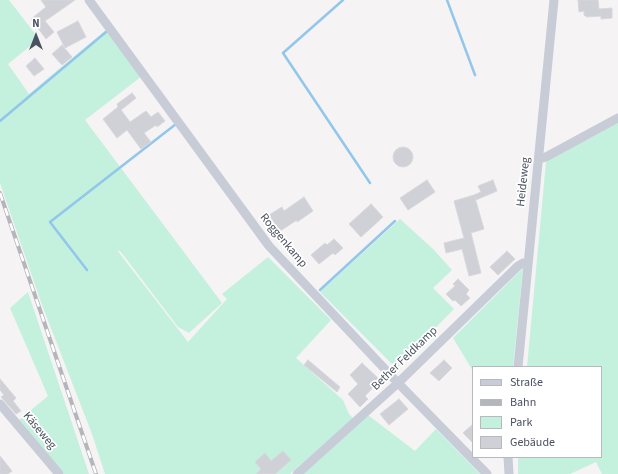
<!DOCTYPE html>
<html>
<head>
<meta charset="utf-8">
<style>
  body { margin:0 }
  #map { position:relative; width:618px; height:474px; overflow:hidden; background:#f5f3f3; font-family:"Source Sans 3",sans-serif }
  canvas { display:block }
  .legend { position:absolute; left:472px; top:366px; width:130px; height:92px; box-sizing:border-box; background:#fff; border:1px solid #b7b9bf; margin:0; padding:5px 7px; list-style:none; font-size:12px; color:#4a5160 }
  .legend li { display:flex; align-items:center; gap:8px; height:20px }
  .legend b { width:20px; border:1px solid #b7b9bf }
  .north { position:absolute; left:16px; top:16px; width:40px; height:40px; -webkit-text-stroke:3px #fff; paint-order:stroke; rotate:0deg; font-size:11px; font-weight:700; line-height:16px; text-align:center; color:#4a5160 }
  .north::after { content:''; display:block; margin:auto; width:14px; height:18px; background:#4a5160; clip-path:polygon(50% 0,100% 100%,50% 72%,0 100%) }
</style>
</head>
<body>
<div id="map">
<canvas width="618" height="474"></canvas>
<ul class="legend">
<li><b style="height:5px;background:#c7ccd6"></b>Straße</li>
<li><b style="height:5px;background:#b5b6bc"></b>Bahn</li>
<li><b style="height:11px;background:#c4f0de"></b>Park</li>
<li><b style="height:11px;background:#cfd1d7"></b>Gebäude</li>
</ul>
<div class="north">N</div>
</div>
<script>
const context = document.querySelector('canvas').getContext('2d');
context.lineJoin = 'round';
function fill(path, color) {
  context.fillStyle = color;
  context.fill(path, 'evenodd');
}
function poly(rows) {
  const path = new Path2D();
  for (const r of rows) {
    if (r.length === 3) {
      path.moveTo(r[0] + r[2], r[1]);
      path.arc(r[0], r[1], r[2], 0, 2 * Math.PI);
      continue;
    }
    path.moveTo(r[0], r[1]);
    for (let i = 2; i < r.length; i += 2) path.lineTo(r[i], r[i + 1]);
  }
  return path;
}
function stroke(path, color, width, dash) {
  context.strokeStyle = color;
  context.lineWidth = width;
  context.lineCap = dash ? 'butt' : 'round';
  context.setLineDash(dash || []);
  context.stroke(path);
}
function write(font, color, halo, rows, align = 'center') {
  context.font = font + ' "Source Sans 3",sans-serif';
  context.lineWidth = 3.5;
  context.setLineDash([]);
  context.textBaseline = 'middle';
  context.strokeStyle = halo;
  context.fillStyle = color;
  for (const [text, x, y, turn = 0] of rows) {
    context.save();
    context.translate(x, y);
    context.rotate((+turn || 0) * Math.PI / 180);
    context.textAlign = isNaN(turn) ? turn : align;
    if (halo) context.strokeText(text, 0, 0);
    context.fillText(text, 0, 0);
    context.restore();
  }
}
fill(poly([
  [0,0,9,0,39,39,8,64,29,94,107,29,142,76,85,120,222,303,189,333,178,327,121,252,117,250,188,342,227,299,222,294,268,257,331,320,296,358,343,400,349,414,353,418,290,474,105,474,92,434,42,305,0,183],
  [618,123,618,474,602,474,596,462,570,474,518,474,518,457,601,457,601,367,527,367,546,162],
  [400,219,433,249,452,270,433,288,454,309,396,368,320,292],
  [523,268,513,367,473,367,473,371,453,338],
  [28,292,89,474,64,474,19,420,48,396,10,308],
  [368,415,415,451,436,429,480,474,303,474]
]), '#c4f0de');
stroke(poly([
  [343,0,283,53,370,183],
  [447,0,475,75],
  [0,121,106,32],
  [87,270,50,222,176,124],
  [320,290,395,221]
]), '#92c6eb', 2.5);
const building = poly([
  [41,0,75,0,45,21,54,32,46,39,31,19,46,7,41,0],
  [578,0,598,0,599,9,612,8,612,18,601,19,601,16,587,17,584,15,584,11,579,12,578,0],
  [78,21,86,37,65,48,57,32,78,21],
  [62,45,72,57,62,65,52,54,62,45],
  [35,58,44,69,34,76,26,66,35,58],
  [132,93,136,98,121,110,130,122,146,111,151,117,158,112,165,121,157,127,156,125,144,133,151,142,141,149,127,130,117,138,103,119,118,107,117,104,132,93],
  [403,157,10],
  [427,180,435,192,408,210,400,198,427,180],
  [493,180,497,191,476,200,475,198,484,229,471,233,481,273,469,276,462,249,446,253,444,243,464,238,454,201,474,195,481,192,478,186,493,180],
  [304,197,313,211,297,222,297,220,280,231,269,215,282,207,284,211,304,197],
  [371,204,383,217,361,237,349,224,371,204],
  [334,239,343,248,335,255,333,253,319,264,311,255,325,243,327,245,334,239],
  [507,251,515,259,498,275,490,267,507,251],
  [458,279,469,290,466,294,470,298,461,306,455,300,453,301,446,294,455,286,453,284,458,279],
  [308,360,340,387,337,392,304,365,308,360],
  [444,360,452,368,439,381,430,373,444,360],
  [362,363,380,380,365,396,368,399,360,407,348,394,358,384,350,375,362,363],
  [0,379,16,398,13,401,21,411,16,414,1,397,4,395,0,390,0,379],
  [399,399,408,409,389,425,380,414,399,399],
  [473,424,473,443,463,433,473,424],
  [283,451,291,460,275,474,256,474,261,469,255,462,265,453,271,461,283,451],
  [0,456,12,471,8,474,0,474,0,456]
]);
fill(building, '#cfd1d7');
stroke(building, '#d7d7dd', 1);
stroke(poly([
  [89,0,269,246,398,383,487,474],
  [539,159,546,157,618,118],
  [518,367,554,0],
  [0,404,59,474],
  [508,457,509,474],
  [297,474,398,383,518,266,523,263,528,263]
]), '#c7ccd6', 9);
const rail = poly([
  [0,193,96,474]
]);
stroke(rail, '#b5b6bc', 4);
stroke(rail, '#fff', 2.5, [8]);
write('12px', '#4a5160', '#fff', [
  ["Heideweg",524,182,-84],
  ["Roggenkamp",283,241,50],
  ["Bether Feldkamp",405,359,-44],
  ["Käseweg",39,431,50]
]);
</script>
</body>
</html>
